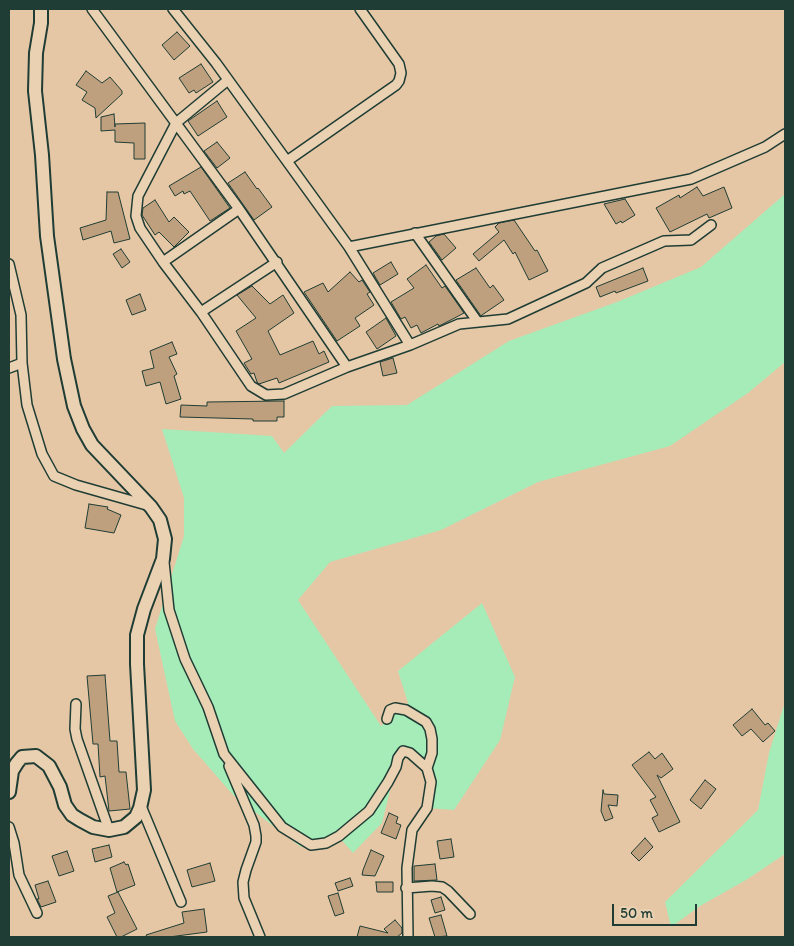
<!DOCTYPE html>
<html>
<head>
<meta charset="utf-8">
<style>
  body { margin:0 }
  #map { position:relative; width:794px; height:946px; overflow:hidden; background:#e5c7a6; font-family:Itim,sans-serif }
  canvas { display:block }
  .frame { position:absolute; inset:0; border:10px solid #1f3d34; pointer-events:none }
  .scale { position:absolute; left:612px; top:904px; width:85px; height:22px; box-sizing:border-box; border:2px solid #1f3d34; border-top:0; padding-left:6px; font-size:15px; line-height:18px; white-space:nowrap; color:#1f3d34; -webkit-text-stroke:4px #ead1b2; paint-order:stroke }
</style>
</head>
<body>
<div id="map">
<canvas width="794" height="946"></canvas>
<div class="frame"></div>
<div class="scale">50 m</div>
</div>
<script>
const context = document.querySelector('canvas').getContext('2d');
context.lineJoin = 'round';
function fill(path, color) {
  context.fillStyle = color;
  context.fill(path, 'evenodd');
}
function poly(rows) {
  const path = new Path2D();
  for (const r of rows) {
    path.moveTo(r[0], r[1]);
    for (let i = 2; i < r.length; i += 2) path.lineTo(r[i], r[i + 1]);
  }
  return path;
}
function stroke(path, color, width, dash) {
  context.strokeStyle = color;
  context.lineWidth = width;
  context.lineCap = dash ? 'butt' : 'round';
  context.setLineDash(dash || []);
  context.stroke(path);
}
fill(poly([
  [785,194,785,362,748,393,670,446,538,482,441,530,330,562,298,600,381,726,408,703,398,671,482,603,515,677,500,740,454,810,427,808,431,782,410,753,398,758,382,823,353,853,338,836,301,847,234,796,193,749,175,721,155,629,184,536,184,498,162,429,272,436,284,453,332,406,407,405,509,341,617,302,701,267],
  [785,702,785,854,746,880,700,906,671,927,665,902,758,810,769,753]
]), '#a6ecb8');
const building = poly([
  [177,32,190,46,174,60,162,45,177,32],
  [201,64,213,82,196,93,194,90,189,93,179,78,201,64],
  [86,71,102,83,110,77,122,91,122,94,96,118,95,108,82,100,87,92,76,85,86,71],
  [217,101,227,117,198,136,188,121,217,101],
  [114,114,115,127,115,124,145,123,145,159,134,159,134,143,115,142,115,130,101,131,101,117,114,114],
  [217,142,230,158,217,168,204,151,217,142],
  [201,167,230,208,210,221,190,191,184,194,183,191,175,196,169,186,201,167],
  [245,172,257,189,258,188,272,207,254,220,228,183,245,172],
  [697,187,703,196,724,187,732,208,709,218,707,214,670,232,656,208,679,195,680,198,697,187],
  [107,192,118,192,130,239,114,243,111,231,83,240,80,228,106,220,107,192],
  [625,199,635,215,622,223,621,221,616,224,604,204,625,199],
  [155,200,169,222,174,217,189,232,174,247,159,232,155,235,142,215,143,208,155,200],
  [514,220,535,251,537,250,548,271,529,280,515,252,513,254,504,240,479,261,473,254,499,232,495,227,499,223,514,220],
  [444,234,456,248,442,260,429,242,436,236,444,234],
  [121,249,130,262,122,268,113,254,121,249],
  [391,262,398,274,380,285,373,273,391,262],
  [426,265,442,288,445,286,464,313,445,323,439,326,438,324,421,333,417,325,411,328,405,317,401,319,391,302,414,288,407,279,426,265],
  [476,268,490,288,493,285,504,300,482,315,481,316,456,280,476,268],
  [643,268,648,281,616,293,615,291,600,297,596,287,643,268],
  [350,272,359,282,362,280,370,292,367,294,374,305,355,318,360,326,337,341,304,292,323,283,328,292,350,272],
  [252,286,270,304,283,295,294,313,268,331,280,355,313,341,319,354,324,351,329,362,279,383,277,378,259,384,257,382,254,373,251,374,244,363,252,359,236,331,256,318,237,295,252,286],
  [140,294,146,310,132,315,126,300,140,294],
  [386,318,396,336,377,349,366,332,386,318],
  [172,342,177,354,169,357,177,374,174,376,181,399,166,404,160,382,146,386,142,371,154,368,150,351,172,342],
  [393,358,397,373,383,376,380,362,393,358],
  [284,401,284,417,277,417,277,421,253,421,253,419,180,417,181,405,207,406,207,402,284,401],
  [89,504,108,507,107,509,121,515,114,533,85,528,89,504],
  [105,675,110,741,117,741,119,772,126,772,130,809,109,811,105,776,100,777,98,744,93,744,87,676,105,675],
  [752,709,765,725,768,723,775,731,763,742,751,729,742,736,733,725,752,709],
  [649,752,655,759,662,753,673,769,661,778,657,775,680,822,659,832,652,818,658,815,650,800,656,797,632,765,649,752],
  [705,780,716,789,701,809,690,800,705,780],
  [603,790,604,794,618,795,617,806,608,805,613,818,605,821,601,811,603,790],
  [389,813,398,817,396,823,401,825,396,839,381,833,389,813],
  [645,838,653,847,639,861,631,853,645,838],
  [451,839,454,857,440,859,437,841,451,839],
  [109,845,112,857,95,862,92,849,109,845],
  [371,850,384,856,375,876,362,875,363,870,371,850],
  [67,851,74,871,59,876,52,856,67,851],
  [124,862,126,865,128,864,135,885,117,892,110,868,124,862],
  [210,863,215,881,192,887,187,870,210,863],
  [435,864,437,880,414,881,414,866,435,864],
  [350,878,353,886,338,891,335,883,350,878],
  [48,881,56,902,41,907,37,899,39,899,35,885,48,881],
  [376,882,393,882,393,892,377,892,376,882],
  [118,892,137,929,121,937,117,937,107,917,115,913,108,896,118,892],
  [338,893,344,913,335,916,328,896,338,893],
  [441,897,445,910,435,913,431,900,441,897],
  [204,909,207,932,169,937,147,937,146,935,184,923,182,912,204,909],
  [441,915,447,936,435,937,429,918,441,915],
  [395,920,402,928,402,933,397,937,357,937,360,926,388,933,384,929,395,920]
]);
fill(building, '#bfa07e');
stroke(building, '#1f3d34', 1);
const minor = poly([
  [92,9,239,209,347,367],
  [173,9,216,63,349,247,410,345],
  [228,80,176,123,138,196,136,216,140,228,163,262,201,312,251,386,266,395,284,394,347,367,410,345,459,324,508,319,586,283,602,268,664,241,691,240,711,225],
  [287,161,396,85,399,81,401,73,399,64,360,9],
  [415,233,477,321],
  [349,247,691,179,765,147,785,134],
  [163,262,239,209],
  [9,264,21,315,22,363,27,405,42,454,54,476,76,485,150,506],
  [201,312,277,262],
  [9,368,22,363],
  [164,562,169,610,185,659,208,707,224,754,282,827,311,845,326,843,339,836,369,811,388,782,396,767,398,758,403,751,410,753,427,768,431,782,427,808,412,830,407,868,408,937],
  [76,704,75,729,77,739,109,830],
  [387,719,390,710,395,708,406,710,426,722,430,729,432,739,432,753,427,768],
  [229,766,254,825,256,836,256,842,246,870,243,882,244,898,260,937],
  [141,806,181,902],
  [9,827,14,843,19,875,37,913],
  [406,888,432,886,442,887,448,891,470,914]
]);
const secondary = poly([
  [9,792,12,771,17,763,22,757,36,756,49,766,60,787,65,805,72,815,80,820,93,827,109,830,124,827,136,817,140,808,144,790,137,664,137,635,144,609,163,559,165,539,160,520,151,507,92,445,83,429,74,406,64,359,47,236,42,155,35,91,36,53,41,23,41,9]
]);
stroke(minor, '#1f3d34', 12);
stroke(secondary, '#1f3d34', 16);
stroke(minor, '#ead1b2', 9);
stroke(secondary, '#ead1b2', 12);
</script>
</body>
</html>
